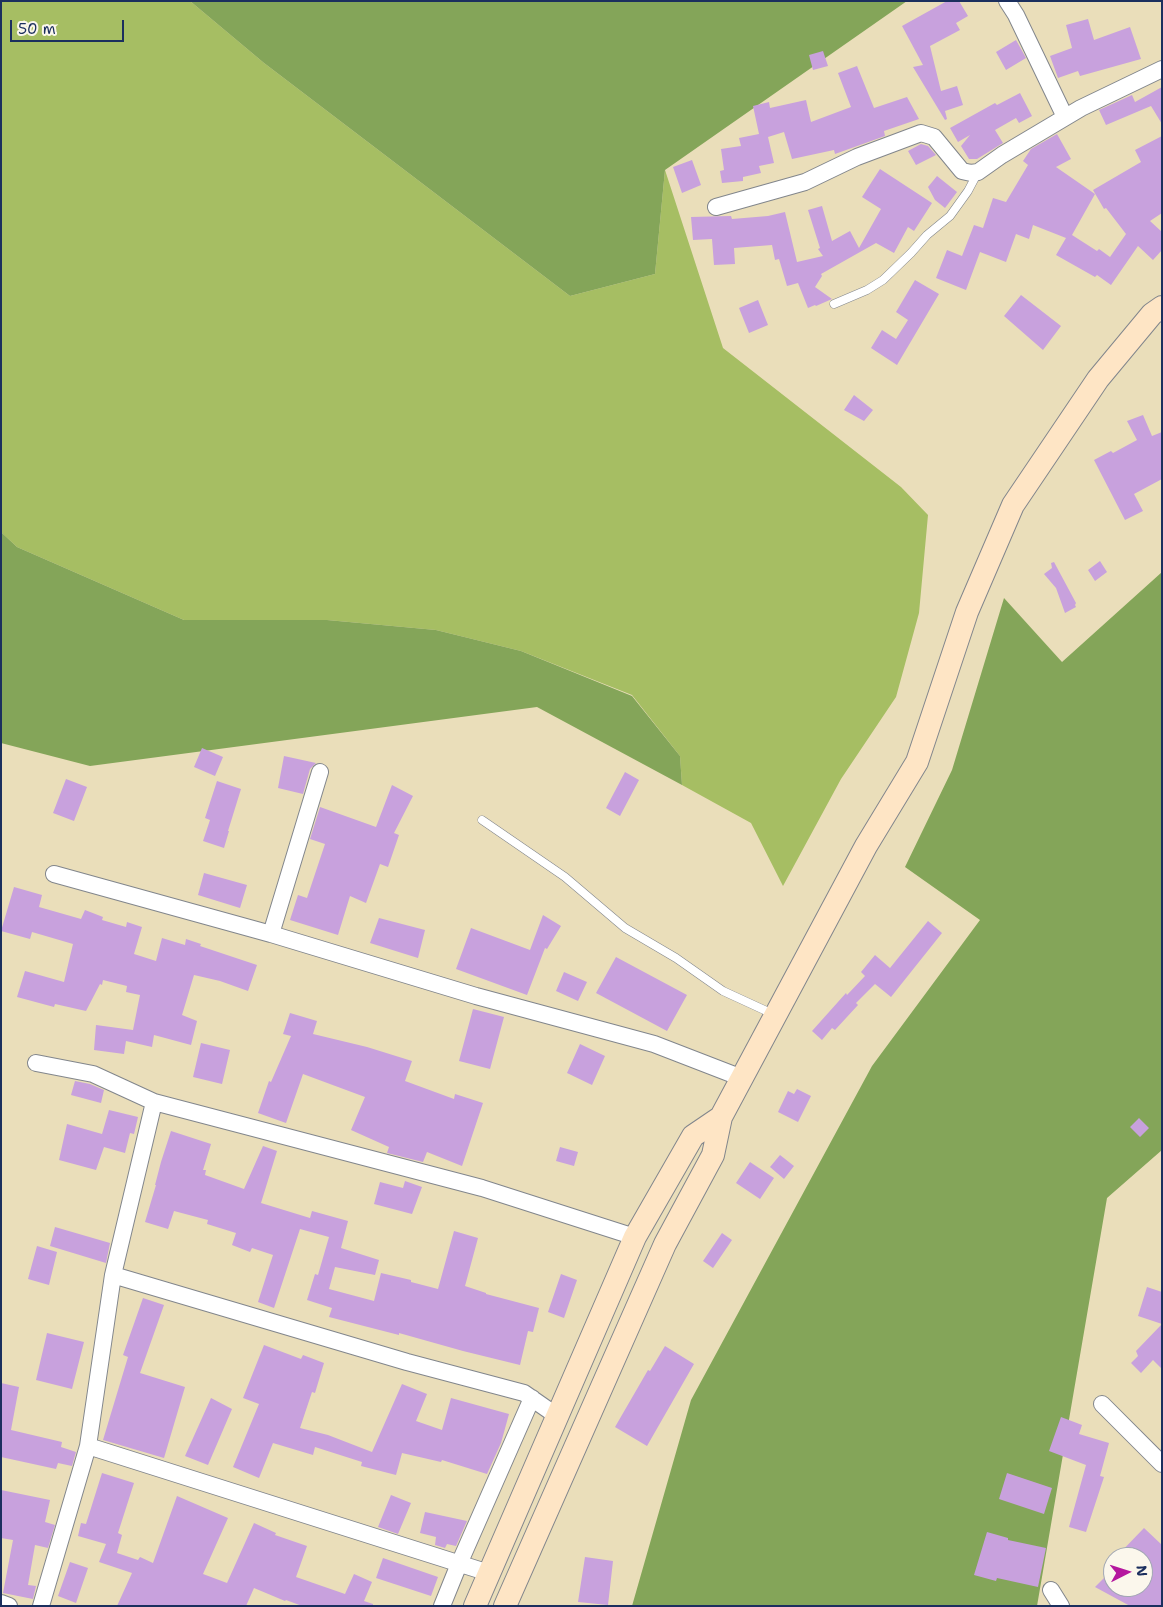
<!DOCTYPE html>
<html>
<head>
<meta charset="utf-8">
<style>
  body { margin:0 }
  #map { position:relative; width:1163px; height:1607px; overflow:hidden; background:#eadeba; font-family:"Shantell Sans",sans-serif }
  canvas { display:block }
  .frame { position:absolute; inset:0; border:2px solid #1b2f5e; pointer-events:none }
  .north { position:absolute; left:1103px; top:1547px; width:50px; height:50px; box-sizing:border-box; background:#fbf7ec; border:1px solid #a1a7b3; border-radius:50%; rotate:85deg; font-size:14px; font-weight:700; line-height:20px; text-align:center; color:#1b2f5e }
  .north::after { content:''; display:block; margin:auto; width:18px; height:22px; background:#b5179e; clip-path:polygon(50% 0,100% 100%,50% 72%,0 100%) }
  .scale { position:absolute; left:10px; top:20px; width:114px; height:22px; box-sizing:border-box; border:2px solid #1b2f5e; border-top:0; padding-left:6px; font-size:15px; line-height:18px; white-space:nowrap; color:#1b2f5e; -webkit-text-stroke:4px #fbf7ec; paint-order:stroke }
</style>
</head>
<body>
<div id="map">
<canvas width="1163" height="1607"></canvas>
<div class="frame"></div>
<div class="north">N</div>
<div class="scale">50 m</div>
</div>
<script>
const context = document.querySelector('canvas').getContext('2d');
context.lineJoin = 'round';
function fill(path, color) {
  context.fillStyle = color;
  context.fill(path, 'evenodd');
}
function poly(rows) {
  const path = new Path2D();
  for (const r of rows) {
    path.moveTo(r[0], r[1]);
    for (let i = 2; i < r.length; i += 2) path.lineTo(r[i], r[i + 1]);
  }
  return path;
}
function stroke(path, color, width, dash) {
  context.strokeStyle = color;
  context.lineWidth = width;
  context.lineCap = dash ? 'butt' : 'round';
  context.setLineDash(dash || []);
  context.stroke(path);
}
fill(poly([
  [1,1,190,1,264,63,570,296,655,274,665,170,723,348,901,487,928,515,919,613,896,697,841,779,783,886,751,823,682,785,680,756,632,695,521,651,436,630,327,620,184,620,17,547,1,532]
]), '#a6be63');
fill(poly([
  [190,1,907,1,665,170,655,274,570,296,264,63],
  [1,532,17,547,184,620,327,620,436,630,521,651,632,696,680,756,682,785,537,707,90,766,1,743],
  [1162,572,1162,1150,1107,1198,1037,1606,632,1606,691,1400,872,1066,980,920,905,867,952,770,1004,598,1062,662]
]), '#84a559');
fill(poly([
  [947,1,959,1,968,16,956,23,960,30,930,46,941,91,957,86,963,105,945,111,947,119,945,120,913,67,923,65,902,26],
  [1088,19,1094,40,1130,27,1141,59,1080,76,1078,71,1058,78,1050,56,1072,48,1066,25],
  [1016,40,1026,58,1006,70,996,52],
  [823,51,828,66,813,70,809,55],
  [857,66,874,108,907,97,919,119,884,131,885,136,835,154,834,150,792,159,784,132,768,137,774,163,759,166,761,173,743,177,743,181,722,183,720,171,724,170,721,149,741,146,739,138,759,134,753,106,769,102,770,108,806,100,811,122,851,107,838,73],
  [1162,87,1162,124,1151,106,1106,125,1099,110,1132,95,1135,102],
  [1020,93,1032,116,1019,123,1016,118,995,130,1003,143,977,159,969,159,961,146,970,135,958,142,950,128,995,103,997,105],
  [1057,134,1071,159,1056,167,1095,194,1072,235,1097,251,1099,249,1110,257,1126,234,1106,208,1104,209,1093,190,1141,162,1135,150,1162,136,1162,213,1150,221,1162,232,1162,250,1153,260,1138,246,1111,285,1097,275,1095,277,1056,255,1066,238,1033,225,1029,239,1016,234,1006,262,980,252,966,290,936,278,947,250,962,256,974,225,983,228,993,198,1006,202,1028,165,1023,161,1031,149],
  [921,144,928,146,936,155,916,165,908,151],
  [692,160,701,185,682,193,673,167],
  [880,169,932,203,914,231,908,227,894,253,876,243,821,274,822,276,815,287,832,299,816,306,815,305,808,308,798,283,787,286,779,259,775,260,772,245,734,248,735,264,714,265,712,239,693,240,691,217,731,216,732,219,768,216,785,212,797,262,823,256,818,249,820,248,808,210,822,206,832,241,850,231,859,248,881,209,862,197],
  [937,176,957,192,945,208,935,200,928,187],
  [915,280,939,294,897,365,871,348,882,330,896,339,908,320,896,312],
  [1021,295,1061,326,1043,350,1004,316],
  [758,300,768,325,749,333,739,308],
  [854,395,873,410,864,421,844,410],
  [1143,415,1152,436,1162,432,1162,479,1134,494,1143,511,1125,520,1094,460,1111,451,1113,453,1137,440,1127,421],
  [1100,561,1107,572,1095,581,1088,570],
  [1054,562,1076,603,1075,605,1076,607,1065,613,1056,588,1044,574,1052,568,1051,563],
  [202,748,223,757,215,776,194,767],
  [284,756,316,763,310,769,303,794,278,788],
  [625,772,639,780,620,816,606,808],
  [66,779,87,787,74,821,53,813],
  [217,781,241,789,228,831,229,831,224,848,203,841,210,820,205,818],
  [392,785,413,796,394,833,399,835,388,867,380,864,366,903,350,896,338,935,290,920,298,895,307,898,325,844,310,839,320,807,376,827],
  [204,873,247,885,240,908,198,895],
  [14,887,42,895,39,907,81,919,85,910,103,917,102,920,126,927,127,922,142,927,134,954,156,961,162,938,185,945,186,939,201,944,200,946,257,965,248,991,220,981,194,975,182,1015,197,1021,191,1045,154,1035,152,1047,126,1041,124,1054,94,1050,96,1025,133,1030,140,995,126,992,127,986,103,980,102,985,100,984,86,1011,55,1004,54,1007,17,997,25,971,64,982,73,944,32,932,30,939,1,931],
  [543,915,561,926,547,949,545,948,527,995,456,969,471,928,530,950],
  [379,918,425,930,418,958,370,943],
  [928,921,942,933,891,997,875,984,856,1003,858,1005,835,1030,832,1028,822,1040,812,1031,846,993,847,995,865,976,861,972,875,955,890,968],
  [616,957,687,995,667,1031,596,993],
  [564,972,587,982,578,1001,556,991],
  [473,1009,504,1017,490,1069,459,1061],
  [290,1013,317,1021,313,1034,367,1047,412,1061,405,1081,454,1099,455,1094,483,1103,462,1166,427,1152,423,1162,387,1153,389,1147,351,1130,365,1097,303,1074,286,1123,258,1113,269,1081,271,1082,291,1036,283,1034],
  [201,1043,230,1050,222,1084,193,1077],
  [580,1044,605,1056,592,1085,567,1073],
  [75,1081,90,1084,104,1090,101,1103,71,1095],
  [797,1089,811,1096,798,1122,778,1112,788,1091,794,1094],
  [109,1110,138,1117,134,1134,130,1133,125,1153,104,1147,96,1170,59,1160,67,1124,102,1134],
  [1139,1118,1149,1128,1140,1137,1130,1127],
  [171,1131,211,1144,203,1170,206,1170,205,1175,244,1189,263,1146,277,1151,261,1203,310,1218,312,1211,348,1221,341,1248,379,1260,375,1275,335,1267,329,1289,374,1301,381,1273,411,1280,411,1282,438,1289,454,1231,478,1238,465,1286,486,1293,486,1294,539,1308,533,1332,528,1331,520,1365,463,1351,399,1333,399,1335,329,1317,332,1308,307,1300,315,1274,318,1275,329,1237,300,1229,274,1308,258,1302,273,1255,252,1248,250,1252,232,1245,236,1233,207,1224,208,1220,174,1211,168,1229,145,1222,156,1185,155,1185,161,1162],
  [560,1147,578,1152,574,1166,556,1161],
  [780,1155,794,1166,784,1179,770,1167],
  [750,1162,774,1178,760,1199,736,1183],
  [405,1181,422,1187,412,1214,374,1204,380,1182,403,1188],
  [55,1227,110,1243,106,1263,50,1246],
  [722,1233,732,1240,713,1268,703,1261],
  [37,1246,57,1252,49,1285,28,1279],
  [561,1274,577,1280,564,1318,548,1312],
  [1147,1287,1162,1292,1162,1369,1153,1360,1141,1373,1131,1363,1138,1356,1136,1351,1162,1324,1138,1316],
  [143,1298,164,1305,140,1373,185,1387,164,1458,103,1440,128,1357,123,1355],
  [47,1333,84,1342,72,1389,36,1380],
  [264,1345,301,1359,303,1355,324,1363,315,1393,312,1392,300,1428,328,1435,372,1452,402,1384,427,1394,416,1421,442,1430,451,1398,509,1414,501,1443,487,1474,442,1460,441,1462,402,1453,396,1475,361,1466,362,1462,315,1447,313,1455,273,1443,259,1478,233,1467,259,1404,243,1398],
  [665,1346,694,1364,647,1446,615,1427,648,1370,650,1371],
  [1,1383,19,1387,11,1430,62,1442,61,1447,76,1452,72,1466,58,1463,56,1469,1,1457],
  [211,1398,232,1409,208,1465,185,1456],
  [1061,1417,1082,1425,1079,1434,1109,1443,1100,1476,1104,1477,1086,1532,1069,1527,1086,1465,1049,1451],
  [102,1473,134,1483,118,1533,122,1535,117,1553,138,1560,140,1557,153,1563,177,1496,228,1518,203,1574,227,1583,254,1523,276,1533,275,1535,307,1546,296,1577,345,1594,354,1574,372,1582,364,1601,373,1604,373,1606,302,1606,286,1600,285,1601,254,1588,246,1606,117,1606,132,1573,99,1562,106,1544,78,1536,81,1523,86,1524],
  [1007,1473,1052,1488,1044,1514,999,1499],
  [1,1490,50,1500,45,1522,55,1525,48,1548,35,1545,28,1585,36,1586,33,1599,3,1593,13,1540,1,1538],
  [391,1495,411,1503,398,1534,378,1527],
  [425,1512,467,1521,456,1546,447,1544,445,1548,435,1545,436,1537,420,1533],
  [1144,1528,1162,1545,1162,1606,1130,1606,1095,1587,1113,1569,1113,1587,1143,1587,1143,1557,1116,1557],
  [987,1532,1008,1538,1008,1540,1046,1548,1038,1587,997,1578,996,1581,974,1575],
  [585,1557,613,1561,608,1605,578,1602],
  [383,1558,438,1577,431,1596,376,1578],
  [70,1562,88,1568,76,1603,58,1596]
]), '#c8a1dd');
const lane = poly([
  [834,304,867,290,883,280,911,253,927,235,950,216,968,191,977,174],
  [482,820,565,877,625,928,676,958,723,991,773,1014]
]);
const street = poly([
  [1007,1,1016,15,1065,117],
  [716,207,805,182,857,157,921,133,934,137,962,171,971,173,978,172,1002,155,1081,108,1162,69],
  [54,874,271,934,476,996,654,1044,742,1078],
  [271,934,320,772],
  [36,1063,93,1074,154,1102,482,1188,635,1237],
  [113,1275,407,1362,524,1393,557,1416],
  [1102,1404,1162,1464],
  [88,1446,489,1573],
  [1051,1590,1061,1606],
  [1,1603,9,1606],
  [41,1606,88,1446,113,1275,154,1102],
  [442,1606,459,1564,532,1398]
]);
const secondary = poly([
  [475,1606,635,1237,693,1136,721,1117],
  [505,1606,665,1244,713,1155,721,1117,866,846,917,762,967,612,1013,505,1098,379,1152,314,1162,307]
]);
stroke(lane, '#82868c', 9);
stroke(street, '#82868c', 18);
stroke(secondary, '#82868c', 24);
stroke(lane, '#fff', 8);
stroke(street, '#fff', 16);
stroke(secondary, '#fee5c5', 22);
</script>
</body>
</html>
